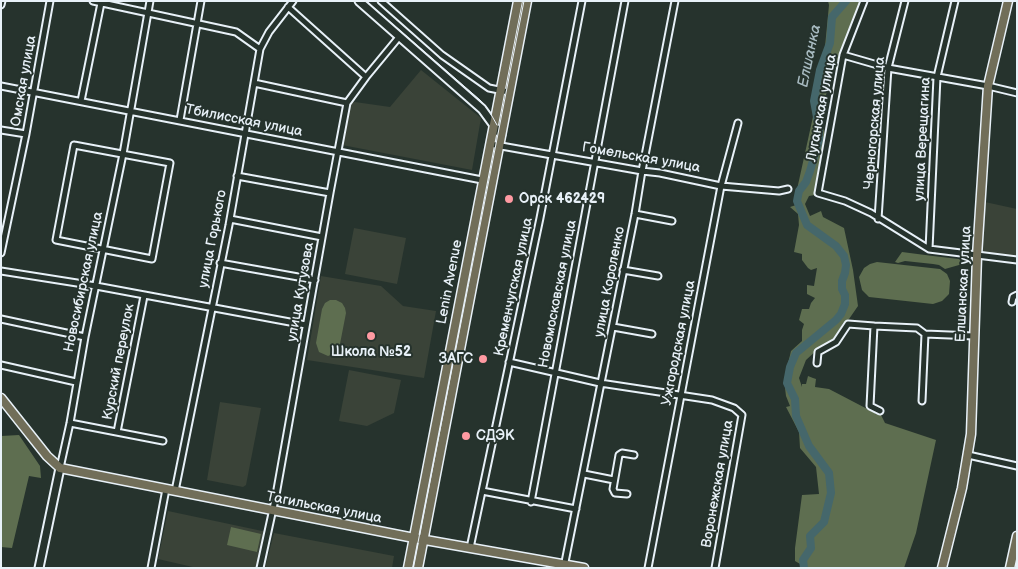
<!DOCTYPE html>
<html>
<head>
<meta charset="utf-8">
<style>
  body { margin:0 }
  #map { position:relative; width:1018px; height:569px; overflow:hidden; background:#26332d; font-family:"Balsamiq Sans",sans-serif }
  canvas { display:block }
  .frame { position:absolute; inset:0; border:2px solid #e8f1f8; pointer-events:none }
</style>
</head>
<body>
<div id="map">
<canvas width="1018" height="569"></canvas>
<div class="frame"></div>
</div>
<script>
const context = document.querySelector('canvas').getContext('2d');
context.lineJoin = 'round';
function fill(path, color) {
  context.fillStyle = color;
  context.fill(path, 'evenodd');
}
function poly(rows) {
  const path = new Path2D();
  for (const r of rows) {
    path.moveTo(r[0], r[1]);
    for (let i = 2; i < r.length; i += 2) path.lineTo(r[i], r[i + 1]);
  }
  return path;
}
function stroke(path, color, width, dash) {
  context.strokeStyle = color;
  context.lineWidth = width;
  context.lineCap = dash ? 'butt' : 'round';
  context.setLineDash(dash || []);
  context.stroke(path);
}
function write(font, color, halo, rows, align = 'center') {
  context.font = font + ' "Balsamiq Sans",sans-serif';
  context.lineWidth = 4;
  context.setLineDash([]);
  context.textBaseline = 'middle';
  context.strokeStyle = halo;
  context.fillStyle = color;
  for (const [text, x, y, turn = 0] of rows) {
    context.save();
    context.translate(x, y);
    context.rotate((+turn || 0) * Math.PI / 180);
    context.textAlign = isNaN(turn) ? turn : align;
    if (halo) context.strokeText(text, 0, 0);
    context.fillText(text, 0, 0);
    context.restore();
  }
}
fill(poly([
  [421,70,481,118,472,170,342,145,349,104,355,102,390,107],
  [985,202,1017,209,1017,257,981,252],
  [354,228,406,238,397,284,345,274],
  [321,276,381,286,403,306,436,311,424,378,307,360],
  [349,370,401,380,394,413,367,426,339,421],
  [220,402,261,408,246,485,243,487,207,480],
  [168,511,267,532,259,568,197,568,158,559],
  [274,533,394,556,392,568,265,568]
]), '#3a4338');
fill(poly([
  [828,1,860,1,839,61,824,57,829,5],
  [825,59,838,63,831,77,821,113,825,139,815,195,809,196,805,204,810,216,821,211,823,217,844,228,853,270,858,306,849,319,843,323,835,338,819,348,806,360,799,378,802,387,802,384,806,384,808,376,813,378,816,379,815,387,829,389,875,413,875,414,881,415,885,423,936,440,916,533,904,568,807,568,795,561,795,548,802,495,819,494,816,467,800,448,799,432,786,407,790,406,786,396,784,380,791,351,802,341,802,330,804,324,799,320,802,309,809,309,811,303,815,298,807,294,807,285,814,286,817,268,811,270,808,268,802,260,802,254,794,252,799,225,798,214,790,207,799,204,799,199,796,194,816,103,818,71,822,62,824,62],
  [902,252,933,256,967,260,966,263,945,269,939,265,933,264,905,261,898,263,895,262],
  [877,262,940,269,947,274,950,281,949,294,942,301,933,304,869,297,862,290,859,277,864,268,870,264],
  [330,300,336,300,342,303,345,308,346,313,339,349,333,354,328,356,319,352,316,343,322,309,325,303],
  [19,435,40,466,41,478,29,476,12,548,1,547,1,436],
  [231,527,261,534,257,552,227,545]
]), '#5e6e50');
stroke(poly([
  [804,568,803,560,811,548,810,536,824,522,831,493,829,473,809,446,796,416,795,399,787,383,790,367,796,353,836,320,841,314,845,304,845,295,842,289,842,281,845,273,846,265,844,256,836,246,807,225,797,201,799,191,806,182,810,171,819,140,819,128,814,101,820,70,830,43,832,17,846,1]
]), '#45676b', 8);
const street = poly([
  [93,1,236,32,260,49],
  [381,1,442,55,489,88,509,92],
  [864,1,843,55,818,193,845,201,871,213,929,249,1017,260],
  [1,5,2,1],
  [288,7,366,77],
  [843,55,888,68,988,86,1017,93],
  [254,83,347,103],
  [1,86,482,180],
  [81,101,101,3],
  [180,120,201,1],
  [1,130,26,134],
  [490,144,642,171,660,173,721,186,779,191,788,189],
  [74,145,170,163,152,259,56,240,74,145],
  [237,176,330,193],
  [635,214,672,221],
  [230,219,322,237],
  [878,219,888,68,905,1],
  [929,249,937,77,955,1],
  [1,253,26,134,50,1],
  [220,263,315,280],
  [623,270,658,276],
  [1,271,96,286,306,325],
  [1012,302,1013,297,1017,295],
  [1,319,85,337],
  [613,327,652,334],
  [509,362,600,383,712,400,734,408,742,415,715,568],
  [817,363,818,352,836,342,848,324,874,326],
  [1,365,76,382],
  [922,401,925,334],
  [880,411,870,406,874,326,917,328,925,334,974,336],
  [70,423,163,441],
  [117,432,144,296],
  [968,455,1017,466],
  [60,468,70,423,85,337,123,154,150,1],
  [584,474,614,480],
  [175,491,229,225,260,49,269,32,293,1],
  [482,491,576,509],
  [627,494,615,493,613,489,619,455,622,453,634,455],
  [531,502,625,1],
  [470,548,540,218,582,1],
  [564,567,635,214,642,171,675,1],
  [151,568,166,489],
  [260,568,276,495,330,193,347,103,366,77,399,37],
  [648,568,721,186,738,123]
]);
const secondary = poly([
  [359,1,482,109,501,135],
  [39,568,60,468]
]);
const primary = poly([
  [1,398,47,456,60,468,414,538,584,568],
  [408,568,518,1],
  [418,568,527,1],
  [942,568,962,488,971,434,977,256,988,86,1008,1],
  [1010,568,1017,536]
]);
stroke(street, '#e8f1f8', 9);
stroke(secondary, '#e8f1f8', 11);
stroke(primary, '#e8f1f8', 11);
stroke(street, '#26332d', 5);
stroke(secondary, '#26332d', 7);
stroke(primary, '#716e59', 8);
stroke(poly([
  [366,1,480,100,488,109,497,125],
  [413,568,524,1]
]), '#e8f1f8', 1);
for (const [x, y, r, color] of [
  [509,199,5,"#ff9aa2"],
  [371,336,5,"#ff9aa2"],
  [483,359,5,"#ff9aa2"],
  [466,436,5,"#ff9aa2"]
]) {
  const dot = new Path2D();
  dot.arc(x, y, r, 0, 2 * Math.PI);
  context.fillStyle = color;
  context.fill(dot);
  stroke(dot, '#26332d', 2);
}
write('14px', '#e8f1f8', '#26332d', [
  ["Омская улица",24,81,-80],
  ["Луганская улица",822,108,-79],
  ["Тбилисская улица",244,121,11],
  ["Черногорская улица",875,123,-85],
  ["улица Верещагина",923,139,-87],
  ["Гомельская улица",641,158,10],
  ["улица Горького",213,239,-79],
  ["Новосибирская улица",84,282,-78],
  ["Lenin Avenue",450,282,-79],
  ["улица Короленко",610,282,-79],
  ["Елшанская улица",964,284,-87],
  ["Кременчугская улица",514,287,-78],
  ["улица Кутузова",301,292,-80],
  ["Новомосковская улица",558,294,-79],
  ["Ужгородская улица",679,343,-79],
  ["Курский переулок",119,362,-79],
  ["Воронежская улица",718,484,-80],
  ["Тагильская улица",324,508,11]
]);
write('bold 14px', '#e8f1f8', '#26332d', [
  ["Орск 462429",519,199],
  ["Школа №52",371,352,"center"],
  ["ЗАГС",473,359,"right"],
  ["СДЭК",476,436]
], 'left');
write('italic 15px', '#a7bac0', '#26332d', [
  ["Елшанка",810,56,-78]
]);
</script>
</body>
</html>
